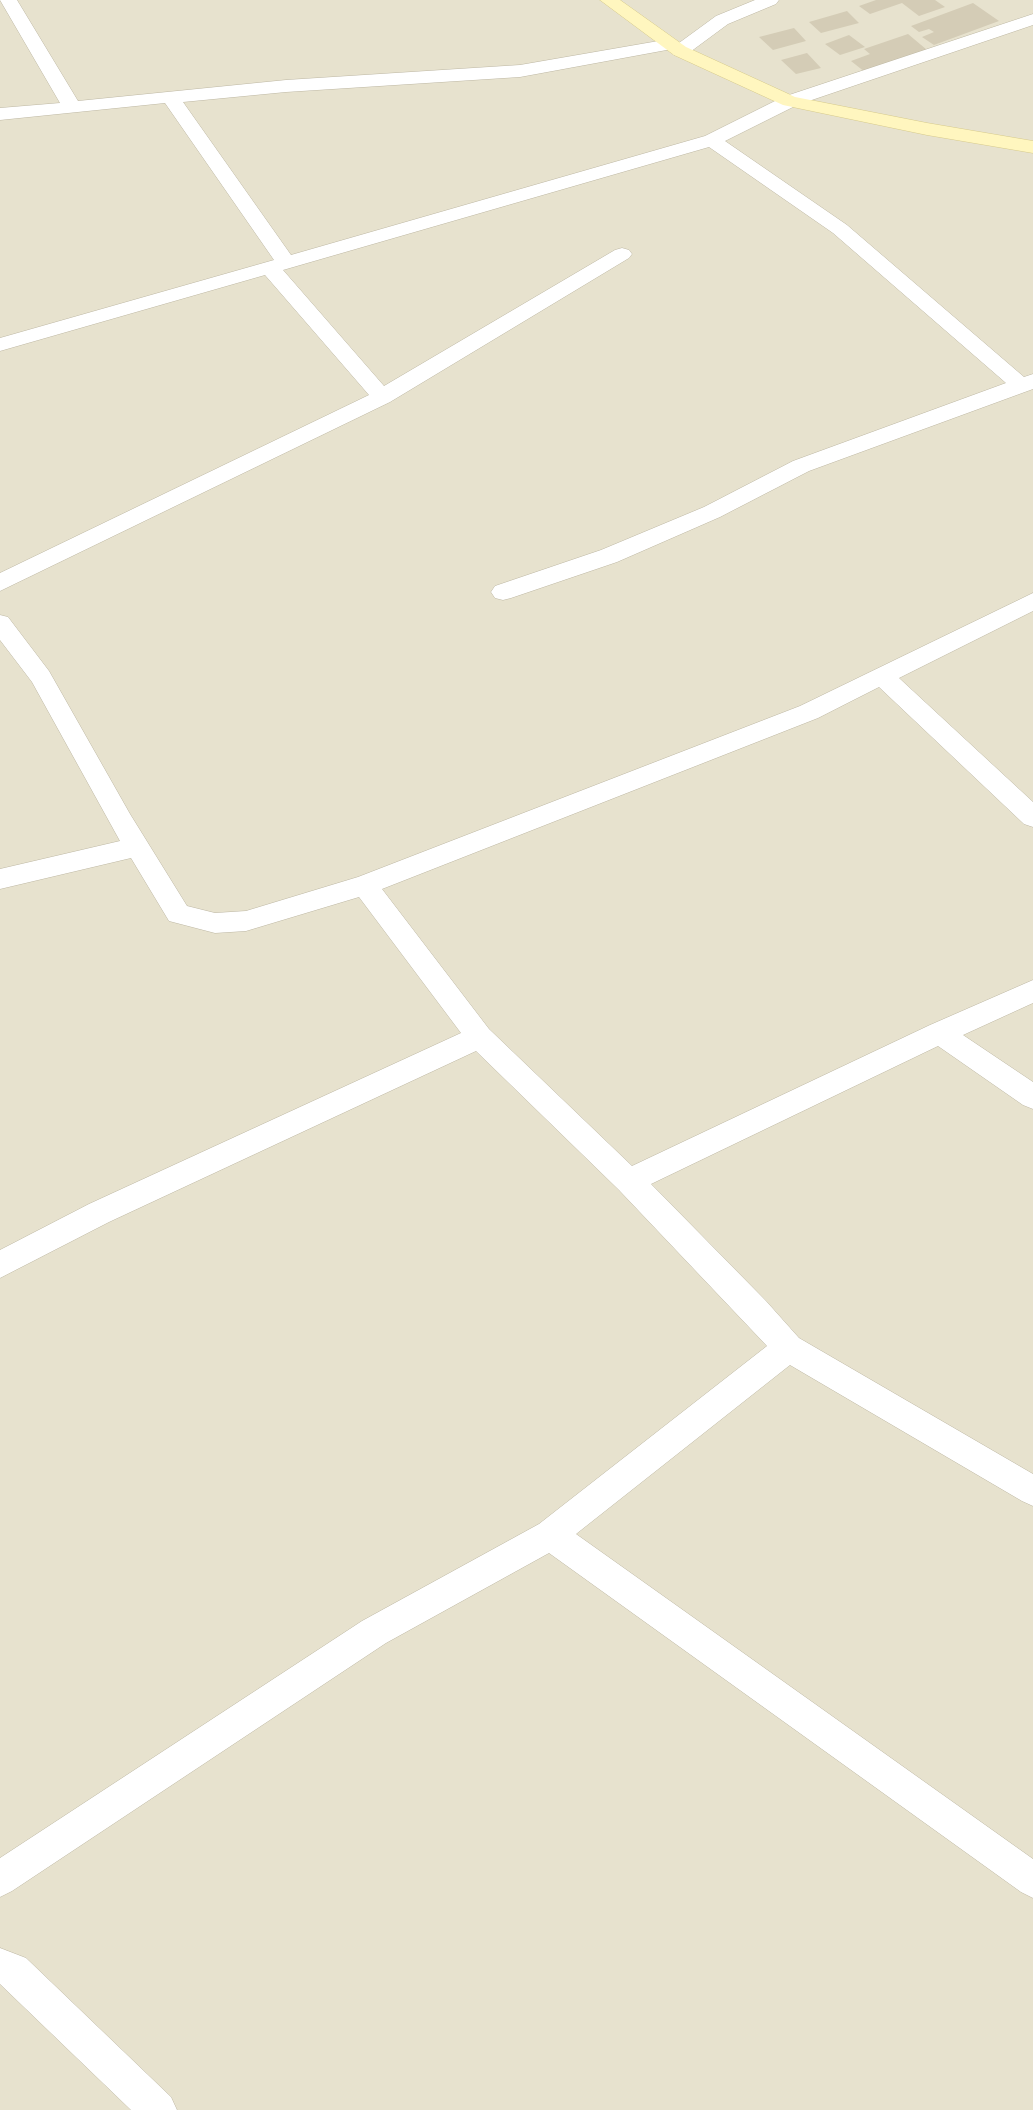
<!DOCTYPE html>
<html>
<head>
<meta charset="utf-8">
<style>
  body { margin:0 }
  canvas { display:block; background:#f3efe1 }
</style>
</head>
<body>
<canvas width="1033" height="2110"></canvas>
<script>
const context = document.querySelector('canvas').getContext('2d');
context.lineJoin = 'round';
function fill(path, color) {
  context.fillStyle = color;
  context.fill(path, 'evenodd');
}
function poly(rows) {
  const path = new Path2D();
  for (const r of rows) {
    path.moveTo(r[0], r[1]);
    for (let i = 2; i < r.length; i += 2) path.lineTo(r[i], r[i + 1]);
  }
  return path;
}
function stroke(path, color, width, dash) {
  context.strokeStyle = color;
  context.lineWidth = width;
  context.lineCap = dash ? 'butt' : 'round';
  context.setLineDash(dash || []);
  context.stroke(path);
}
fill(poly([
  [0,0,1033,0,1033,2110,0,2110]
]), '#e7e2ce');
fill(poly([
  [876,0,935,0,945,7,919,16,902,3,870,14,859,6],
  [973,3,999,21,934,45,922,37,934,32,929,29,919,32,911,26],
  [847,11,859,23,821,33,809,22],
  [794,28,806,41,773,50,759,37],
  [908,34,933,55,870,76,851,61,870,54,864,49],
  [849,35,865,47,840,55,825,44],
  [807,53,821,68,796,74,781,60]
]), '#d4ccb6');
const street = poly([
  [0,0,17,0,78,101,286,80,520,65,670,39,679,43,716,16,755,0,779,0,776,4,728,24,686,55,680,56,674,55,671,51,672,49,520,77,286,92,183,102,291,255,705,136,783,97,1033,14,1033,25,797,105,725,141,847,225,1024,377,1033,374,1033,389,809,471,720,517,617,562,511,598,503,600,495,598,491,592,495,586,601,550,704,507,793,461,1006,383,833,233,709,147,283,270,384,386,615,250,622,248,629,250,632,254,629,258,390,402,0,591,0,573,369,395,265,275,0,351,0,338,274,260,165,103,0,120,0,108,60,103,0,0],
  [1033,593,1033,611,899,678,1033,802,1033,827,1024,824,879,687,818,718,382,889,489,1029,632,1166,930,1025,1033,980,1033,1003,963,1035,1033,1082,1033,1109,1023,1105,938,1046,651,1184,766,1301,799,1338,1033,1474,1033,1506,1022,1501,790,1365,576,1534,1033,1859,1033,1898,1021,1892,549,1553,386,1643,12,1891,0,1897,0,1858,362,1621,539,1524,767,1346,619,1190,476,1051,109,1222,0,1278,0,1250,89,1204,461,1033,359,897,246,931,215,933,169,921,131,858,0,889,0,869,120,841,32,682,0,640,0,615,8,617,49,671,130,814,187,906,215,913,246,911,358,877,800,706,1033,593],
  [0,1948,26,1958,171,2097,177,2110,131,2110,0,1984,0,1948]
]);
const secondary = poly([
  [600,0,620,0,686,47,795,97,927,123,1033,141,1033,153,927,135,783,105,674,55,600,0]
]);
stroke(street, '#beb8a4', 1);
stroke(secondary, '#d7cb8c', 1);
fill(street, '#fff');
fill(secondary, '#fff6bf');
</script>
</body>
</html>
